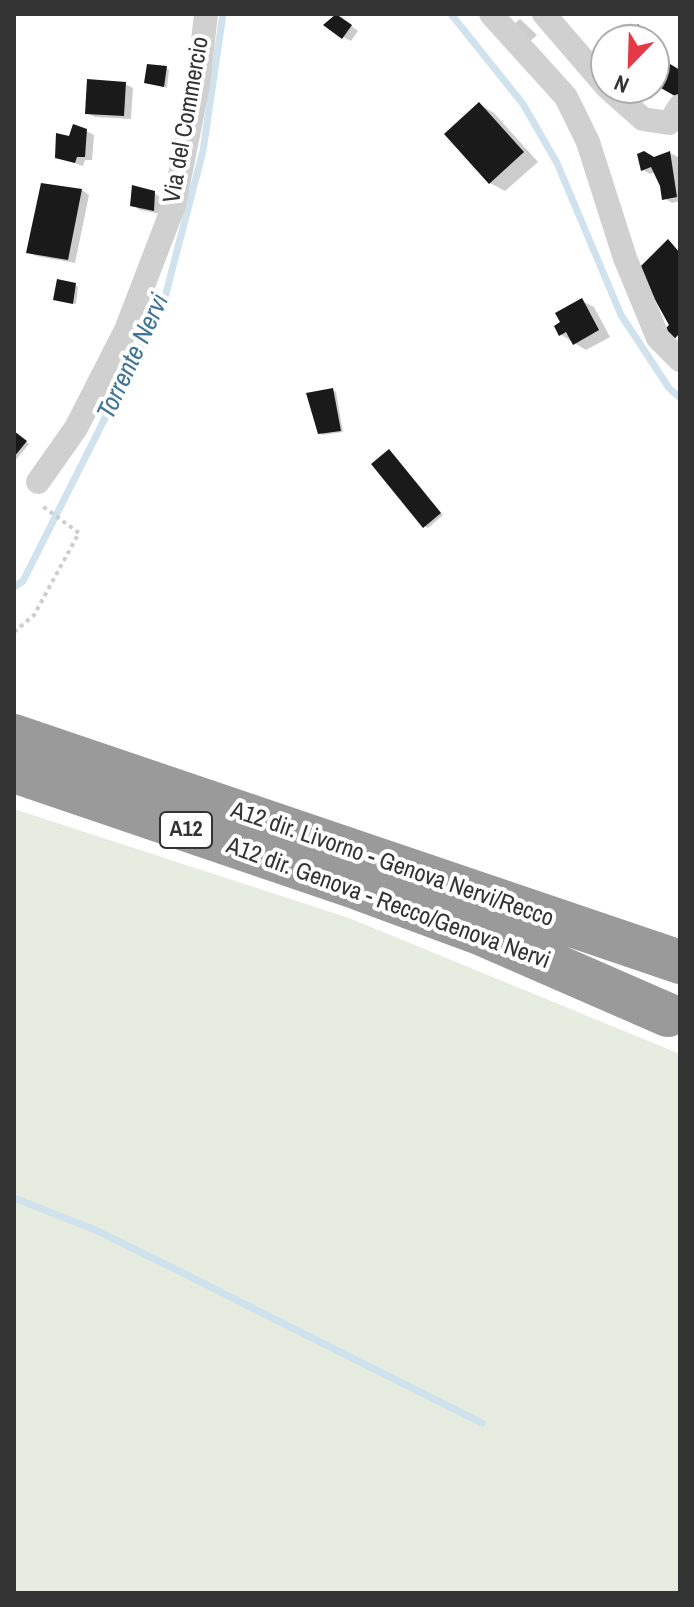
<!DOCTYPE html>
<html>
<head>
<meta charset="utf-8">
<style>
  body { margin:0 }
  #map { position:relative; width:694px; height:1607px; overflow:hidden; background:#fff; font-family:"Archivo Narrow",sans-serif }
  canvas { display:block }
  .frame { position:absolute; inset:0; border:16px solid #333; pointer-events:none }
  .north { position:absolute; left:590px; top:24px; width:80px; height:80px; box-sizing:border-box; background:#fff; border:2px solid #adadad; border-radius:50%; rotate:203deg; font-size:22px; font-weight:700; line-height:32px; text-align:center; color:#333 }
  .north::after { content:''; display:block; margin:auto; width:28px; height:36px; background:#e63946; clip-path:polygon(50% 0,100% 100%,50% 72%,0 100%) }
</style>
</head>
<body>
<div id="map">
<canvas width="694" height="1607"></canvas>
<div class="frame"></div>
<div class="north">N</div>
</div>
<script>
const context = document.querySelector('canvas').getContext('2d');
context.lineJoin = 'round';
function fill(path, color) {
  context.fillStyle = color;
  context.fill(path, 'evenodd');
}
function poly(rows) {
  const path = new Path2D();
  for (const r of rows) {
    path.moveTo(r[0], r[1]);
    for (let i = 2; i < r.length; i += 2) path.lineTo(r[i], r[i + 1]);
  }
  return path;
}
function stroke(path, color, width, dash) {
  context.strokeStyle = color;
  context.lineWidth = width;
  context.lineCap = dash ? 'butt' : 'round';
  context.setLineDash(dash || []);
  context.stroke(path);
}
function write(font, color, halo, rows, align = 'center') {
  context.font = font + ' "Archivo Narrow",sans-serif';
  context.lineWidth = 8;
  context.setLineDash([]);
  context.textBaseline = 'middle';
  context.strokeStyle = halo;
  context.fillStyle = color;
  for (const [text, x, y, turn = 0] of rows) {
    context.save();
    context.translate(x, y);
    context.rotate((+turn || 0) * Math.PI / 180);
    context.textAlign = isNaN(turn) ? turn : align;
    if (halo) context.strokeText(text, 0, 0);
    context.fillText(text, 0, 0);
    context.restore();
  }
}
fill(poly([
  [14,809,349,918,680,1054,680,1593,14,1593]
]), '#e6ecdf');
fill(poly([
  [520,19,537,35,529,42,511,27],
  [344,20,358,31,351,41,343,37],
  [638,27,646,31,668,56,654,68,654,40,624,40],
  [166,68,169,70,167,88,146,82],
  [125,84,133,88,131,119,95,117,87,113],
  [479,104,494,113,538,162,505,191,490,183,446,134],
  [86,131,94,135,92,160,85,160,83,166,57,157,71,138],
  [670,153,678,157,680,172,680,201,672,203,664,198,656,172,650,174,643,170,654,159],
  [82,190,89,195,75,263,36,256,28,252],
  [154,193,162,198,161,214,140,210,132,205],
  [75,285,78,287,76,304,55,299],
  [582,301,594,307,610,337,586,350,560,334],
  [333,390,336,392,343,432,323,435,320,433],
  [14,433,29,444,14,462],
  [393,454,443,515,428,528,424,526]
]), '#0003');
stroke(poly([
  [451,14,523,104,557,163,621,315,669,388,680,398],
  [14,587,23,581,164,301,203,151,223,14],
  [14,1198,93,1229,169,1266,482,1423]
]), '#cfe2ee', 7);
fill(poly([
  [336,14,352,25,342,39,323,25],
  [638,24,653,40,621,40],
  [665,61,680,70,680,99,654,84],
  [147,64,167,66,164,87,144,83],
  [87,79,126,82,124,116,85,114],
  [479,102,524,152,489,184,444,134],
  [73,124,87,129,85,157,77,157,75,163,55,158,56,133,69,136],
  [644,151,654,157,670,151,677,197,662,200,660,186,651,167,641,171,637,154],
  [41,183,82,189,68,260,26,253],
  [132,185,155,191,154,211,130,206],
  [668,239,680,253,680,337,678,335,671,343,661,333,669,325,638,269],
  [57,279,76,283,73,304,53,300],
  [582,298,599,330,573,345,566,332,559,336,554,326,560,322,555,313],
  [333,388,341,431,318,434,306,393],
  [14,431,27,441,14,457],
  [389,449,441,513,423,528,371,464]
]), '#1a1a1a');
stroke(poly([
  [14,632,34,615,79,533,41,505]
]), '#cdcdcd', 4, [4, 4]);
stroke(poly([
  [491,14,566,97,588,142,625,258,658,338,680,360],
  [544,14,606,86],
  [608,88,643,119,669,123,680,106],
  [38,482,76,428,126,330,174,205,198,85,206,14]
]), '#d0d0d0', 24);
stroke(poly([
  [14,736,680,962],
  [14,771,358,888,480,933,668,1015]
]), '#9a9a9a', 44);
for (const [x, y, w] of [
  [186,830,52]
]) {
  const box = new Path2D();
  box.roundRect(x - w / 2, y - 18, w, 36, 6);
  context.fillStyle = '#fff';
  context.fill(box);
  stroke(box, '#333', 2);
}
write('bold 22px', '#333', null, [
  ["A12",186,830]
]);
write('24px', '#333', '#fff', [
  ["Via del Commercio",187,120,-80],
  ["A12 dir. Livorno - Genova Nervi/Recco",392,865,19],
  ["A12 dir. Genova - Recco/Genova Nervi",388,904,20]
]);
write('italic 26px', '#3f7597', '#fff', [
  ["Torrente Nervi",134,357,-65]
]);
</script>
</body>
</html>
